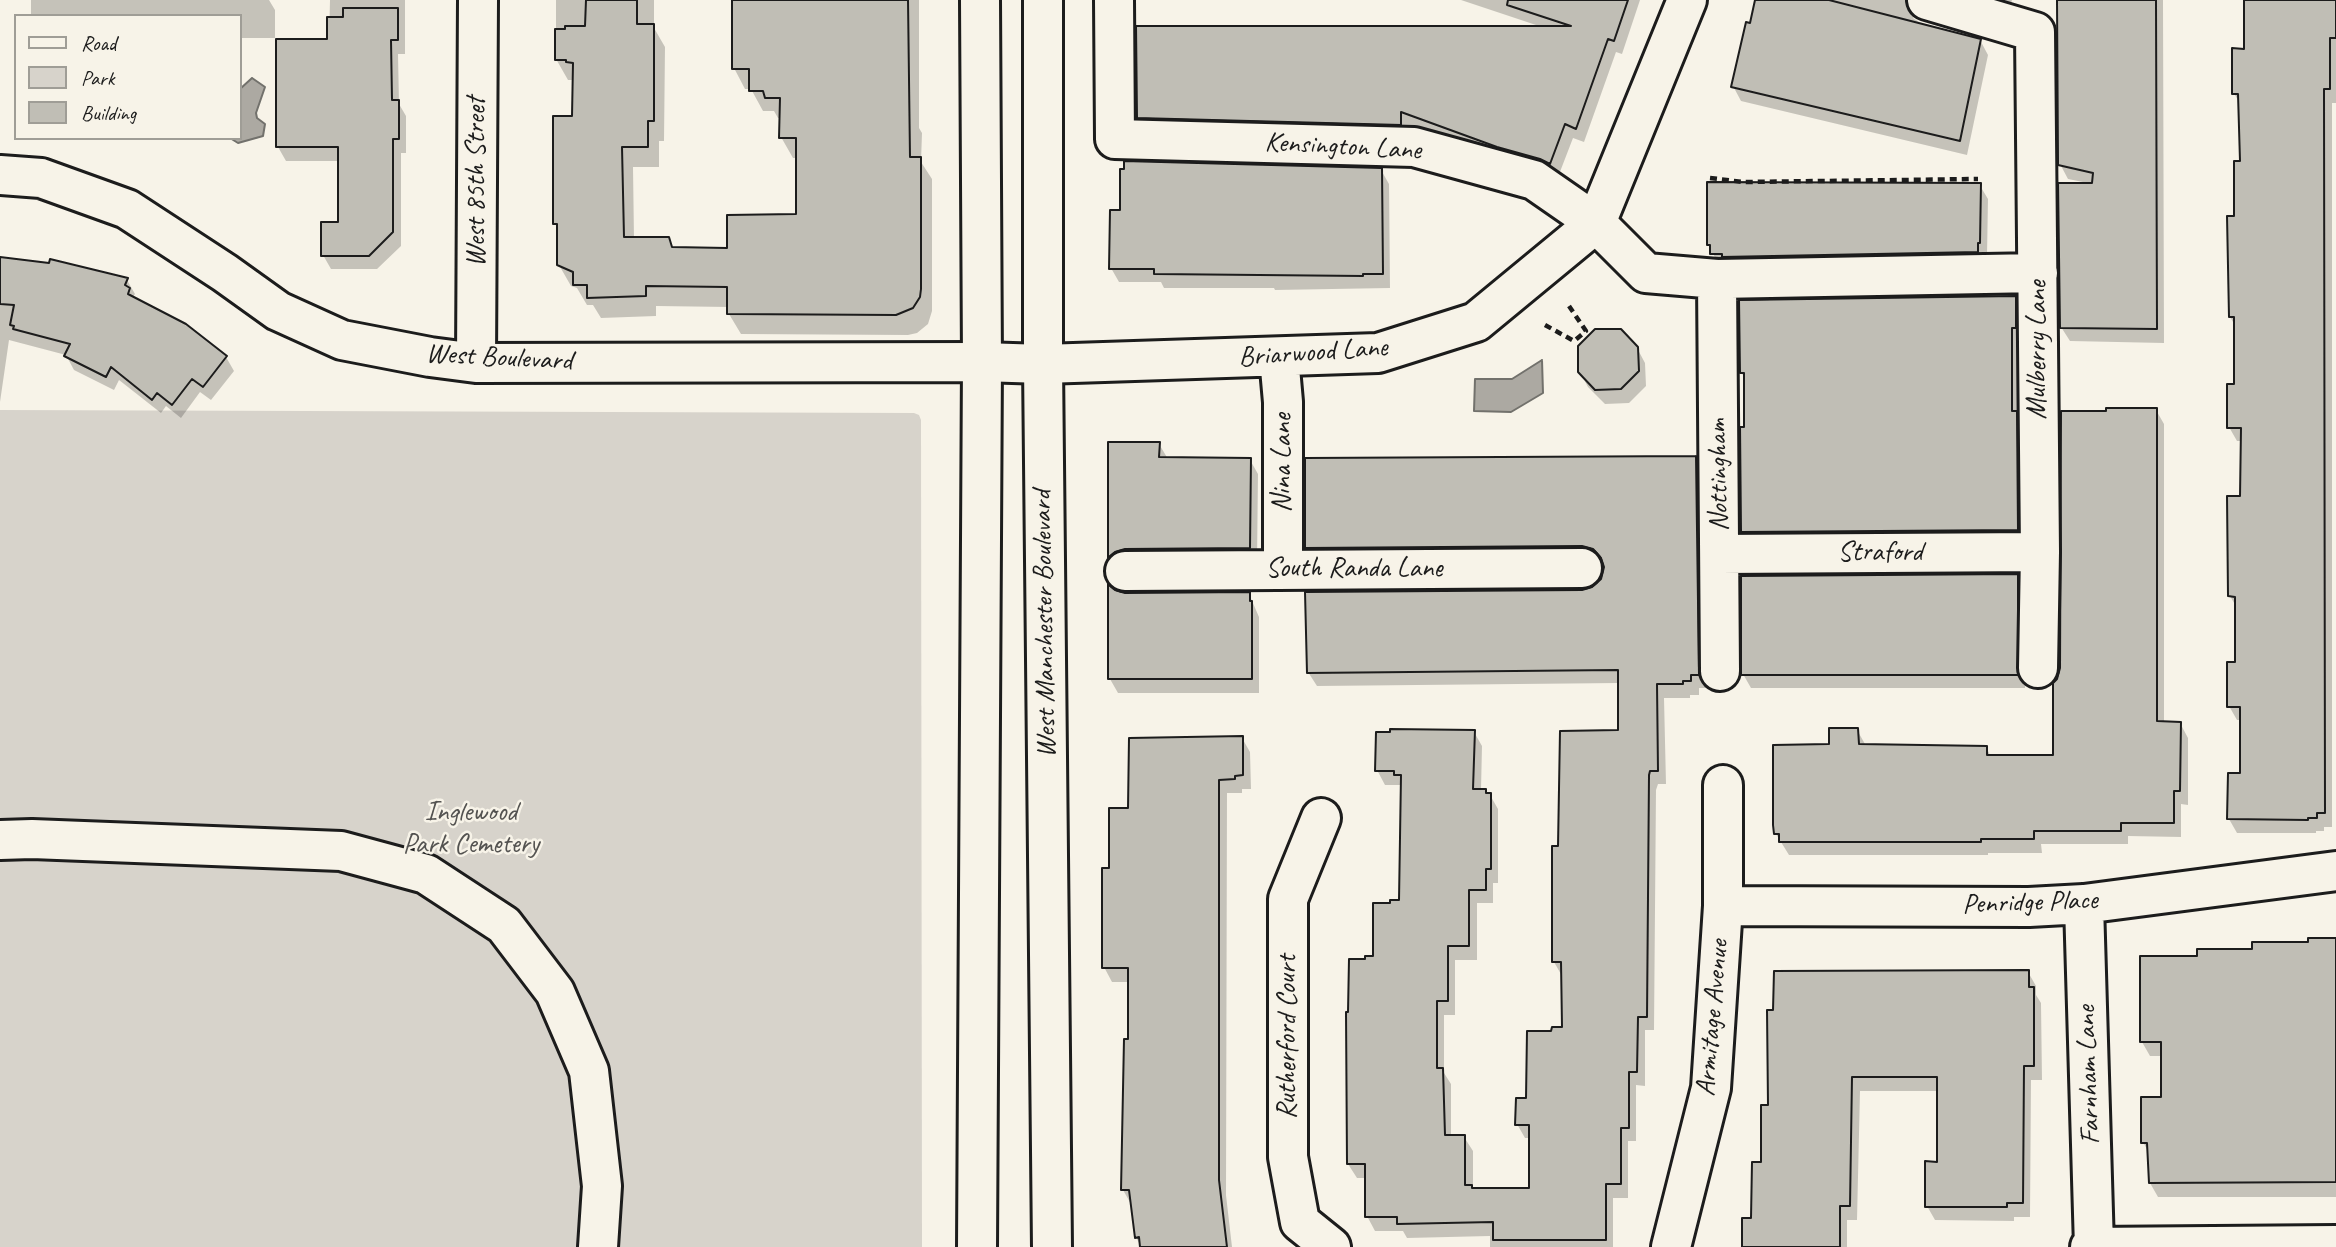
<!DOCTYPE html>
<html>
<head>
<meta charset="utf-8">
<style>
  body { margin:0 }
  #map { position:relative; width:2336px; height:1247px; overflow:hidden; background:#f7f3e8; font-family:Caveat,sans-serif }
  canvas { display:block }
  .legend { position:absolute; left:14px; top:14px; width:228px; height:126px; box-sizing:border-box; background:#f7f3e8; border:2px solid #9f9d96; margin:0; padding:9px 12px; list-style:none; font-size:21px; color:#1c1c1c }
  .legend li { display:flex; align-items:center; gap:14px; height:35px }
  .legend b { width:35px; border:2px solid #9f9d96 }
</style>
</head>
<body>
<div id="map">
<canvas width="2336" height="1247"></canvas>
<ul class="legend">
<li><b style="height:9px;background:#f7f3e8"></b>Road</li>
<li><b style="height:19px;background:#d7d3cb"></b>Park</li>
<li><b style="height:19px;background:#c0beb5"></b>Building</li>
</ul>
</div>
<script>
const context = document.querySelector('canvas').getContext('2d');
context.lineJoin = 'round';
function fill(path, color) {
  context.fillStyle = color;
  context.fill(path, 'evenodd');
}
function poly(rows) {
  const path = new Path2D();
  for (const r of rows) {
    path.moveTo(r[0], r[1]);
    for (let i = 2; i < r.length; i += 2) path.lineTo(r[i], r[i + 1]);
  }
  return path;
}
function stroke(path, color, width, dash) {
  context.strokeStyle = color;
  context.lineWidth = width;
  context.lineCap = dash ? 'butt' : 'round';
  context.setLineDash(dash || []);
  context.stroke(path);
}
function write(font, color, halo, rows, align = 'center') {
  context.font = font + ' Caveat,sans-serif';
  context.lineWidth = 5;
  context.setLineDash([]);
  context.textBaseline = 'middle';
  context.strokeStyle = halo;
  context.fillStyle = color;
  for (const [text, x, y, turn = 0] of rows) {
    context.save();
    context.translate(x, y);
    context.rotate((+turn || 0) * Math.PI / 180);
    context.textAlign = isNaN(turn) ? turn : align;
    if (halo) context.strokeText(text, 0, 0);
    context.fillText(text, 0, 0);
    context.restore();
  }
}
fill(poly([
  [0,410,914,413,919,415,921,420,922,1247,0,1247]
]), '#d7d3cb');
const water = poly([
  [252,78,265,87,256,113,257,118,265,124,263,136,238,143,230,138,240,138,240,89,252,78],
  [1542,360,1543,393,1511,412,1474,411,1475,379,1512,379,1542,360]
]);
fill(water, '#aca9a2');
stroke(water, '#72716c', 2);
fill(poly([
  [31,0,269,0,275,10,275,38,240,38,240,16,31,16],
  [330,0,405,0,405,54,398,54,399,104,406,116,406,153,401,153,401,246,377,269,331,269,323,255,340,224,340,161,286,161,278,147,329,41],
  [556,0,654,0,654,28,665,47,664,141,659,141,659,167,633,167,634,239,668,239,674,249,729,250,797,216,798,158,793,158,781,137,782,118,778,118,774,111,763,111,751,89,745,89,734,68,733,0,919,0,919,128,922,133,921,162,932,179,932,311,928,324,917,333,908,335,741,334,729,314,729,307,656,306,656,316,601,318,593,305,587,305,577,288,571,286,559,265,559,230,555,224,574,117,574,80,568,80,556,59],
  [1461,0,1640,0,1622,54,1616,52,1584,142,1573,138,1558,177,1408,125,1408,138,1147,131,1138,117,1542,27],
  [1757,0,1919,0,1914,8,1913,18,1919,22,1980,40,1988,55,1967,155,1741,101,1733,86],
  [1969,0,2012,0,2009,11],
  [2059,0,2163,0,2164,343,2070,341,2061,327,2088,183,2068,179,2060,164],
  [2245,0,2336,0,2336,103,2332,103,2332,827,2324,827,2324,831,2316,831,2316,833,2237,833,2229,819,2241,775,2241,720,2237,720,2229,706,2237,664,2237,608,2230,596,2242,497,2242,441,2237,441,2229,427,2236,385,2236,327,2230,317,2242,163,2240,104,2234,93,2245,50],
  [85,138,153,138,153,139,86,139],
  [1381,170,1389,184,1390,288,1275,290,1274,288,1164,288,1161,282,1119,282,1111,268],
  [1979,184,1988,199,1987,256,1720,268,1709,245],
  [0,259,127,280,135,294,133,297,136,300,226,357,234,371,211,400,200,392,181,418,166,406,161,413,119,380,114,390,74,370,66,355,9,340,0,402],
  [2015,297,2023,312,2019,341,2019,418,2024,427,2025,544,1751,546,1743,532,1746,380,1741,372],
  [1637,348,1645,363,1646,386,1629,403,1605,404,1588,387,1580,372],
  [2156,410,2164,424,2164,723,2180,723,2188,738,2188,805,2181,804,2181,837,2128,836,2128,844,2041,844,2042,853,1988,853,1988,855,1789,855,1776,834,1831,746,1857,730,1865,744,1986,747,1991,757,2055,757,2059,680,2062,669,2062,412],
  [1110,444,1159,444,1168,459,1250,460,1258,474,1257,562,1118,570,1110,557],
  [1695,458,1704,472,1706,688,1699,688,1699,695,1690,695,1690,698,1664,698,1666,784,1658,784,1656,790,1654,1030,1645,1030,1645,1086,1636,1085,1636,1141,1628,1141,1628,1198,1613,1198,1613,1247,1490,1247,1490,1236,1407,1238,1403,1231,1375,1231,1367,1216,1366,1178,1357,1178,1348,1164,1366,961,1374,958,1401,902,1402,785,1385,785,1377,770,1391,734,1474,732,1482,746,1481,790,1490,795,1498,809,1498,883,1493,883,1493,903,1477,903,1477,960,1455,960,1455,1015,1444,1015,1444,1073,1451,1084,1451,1137,1464,1137,1473,1151,1473,1190,1531,1190,1531,1138,1525,1138,1517,1124,1553,1033,1564,1029,1562,976,1554,962,1559,848,1620,732,1620,683,1317,686,1308,672,1593,589,1602,580,1606,567,1603,563,1591,560,1315,562,1307,547],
  [2017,576,2025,590,2025,688,1751,688,1743,674],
  [1249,594,1259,617,1259,693,1118,693,1110,679,1125,595],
  [1242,738,1250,752,1251,789,1242,789,1242,793,1227,793,1226,1195,1232,1247,1141,1247,1136,1237,1131,1204,1123,1190,1130,1041,1130,982,1112,982,1104,967,1111,870,1130,810],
  [2336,940,2336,1197,2158,1197,2150,1183,2149,1153,2143,1142,2163,1099,2163,1056,2150,1056,2142,1042,2198,957],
  [2028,972,2036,986,2036,995,2041,1003,2042,1080,2031,1080,2030,1217,2014,1217,2014,1221,1935,1220,1927,1206,1939,1163,1939,1091,1860,1091,1857,1220,1847,1220,1847,1247,1744,1247,1753,1220,1763,1164,1770,1107]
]), '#0003');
const building = poly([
  [586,0,637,0,637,24,654,24,654,121,648,121,648,147,622,147,624,237,669,237,672,247,727,248,727,215,796,214,796,138,779,138,780,98,765,98,763,91,749,91,749,69,732,69,732,0,908,0,910,157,921,157,921,289,920,297,913,308,896,315,727,314,727,287,646,286,646,296,587,298,587,285,573,285,573,272,557,265,557,224,553,224,553,116,572,116,573,63,566,62,566,60,555,60,555,29,565,29,565,26,585,26,586,0],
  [1508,0,1628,0,1614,41,1608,39,1576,129,1565,124,1550,164,1540,159,1497,147,1401,112,1401,125,1137,118,1136,26,1571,26,1507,5,1508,0],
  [1755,0,1829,0,1981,39,1960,141,1731,87,1746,22,1750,23,1755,0],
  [2057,0,2156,0,2157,329,2060,328,2058,183,2092,183,2093,173,2058,165,2057,0],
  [2244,0,2336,0,2336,38,2330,38,2330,89,2324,89,2325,813,2317,813,2317,818,2308,818,2308,820,2227,819,2228,773,2240,773,2240,707,2227,707,2227,662,2235,662,2235,597,2228,596,2227,496,2240,496,2241,428,2227,428,2227,384,2234,384,2234,317,2229,317,2227,216,2234,216,2234,161,2240,161,2238,94,2232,94,2232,48,2244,49,2244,0],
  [343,8,398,8,398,40,391,40,392,100,399,100,399,139,393,139,393,232,369,256,321,256,321,222,338,222,338,147,276,147,276,39,327,39,327,17,343,17,343,8],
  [1124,161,1382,168,1383,274,1363,274,1363,276,1154,274,1154,269,1109,269,1110,210,1120,210,1120,169,1124,169,1124,161],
  [1707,182,1981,183,1980,243,1978,243,1978,252,1722,257,1722,254,1710,254,1710,245,1707,245,1707,182],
  [0,257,49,263,50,259,128,278,125,285,130,288,128,294,186,324,227,356,203,387,192,379,172,405,157,393,152,400,111,367,106,377,64,356,70,344,13,329,14,326,10,325,14,305,0,304,0,257],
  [2016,296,2016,328,2012,328,2012,411,2017,411,2018,530,1741,532,1740,427,1744,427,1744,373,1740,373,1739,300,2016,296],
  [1595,329,1621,329,1638,347,1639,371,1621,389,1595,390,1578,372,1578,346,1595,329],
  [2106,408,2157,408,2157,721,2181,722,2180,791,2174,791,2174,823,2121,823,2121,831,2034,831,2034,839,1981,839,1981,842,1779,842,1779,834,1774,834,1773,825,1773,745,1829,744,1829,728,1858,728,1859,744,1987,746,1987,755,2053,755,2053,683,2057,679,2060,668,2061,411,2106,411,2106,408],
  [1108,442,1160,442,1159,457,1251,458,1250,548,1125,549,1115,552,1108,558,1108,442],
  [1696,456,1699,675,1691,675,1691,681,1683,681,1683,684,1657,684,1658,771,1650,771,1649,775,1647,1017,1638,1017,1637,1072,1629,1072,1629,1128,1621,1128,1621,1184,1606,1184,1606,1240,1493,1240,1493,1222,1397,1224,1397,1217,1365,1217,1365,1164,1347,1164,1346,1012,1348,1012,1349,959,1365,959,1365,956,1373,956,1373,903,1390,903,1390,900,1399,900,1401,775,1394,775,1394,771,1375,771,1376,732,1390,732,1390,729,1475,730,1473,789,1486,789,1486,793,1491,793,1491,869,1486,869,1486,890,1469,890,1469,946,1448,946,1448,1001,1437,1001,1437,1068,1443,1068,1445,1135,1465,1135,1465,1185,1472,1185,1472,1188,1529,1188,1529,1125,1515,1125,1516,1098,1526,1098,1527,1031,1551,1031,1552,1027,1562,1027,1561,962,1552,962,1552,846,1558,846,1560,731,1618,730,1618,670,1307,673,1305,592,1582,590,1592,587,1601,579,1604,567,1601,558,1593,549,1582,546,1305,548,1305,458,1696,456],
  [2018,574,2018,675,1741,675,1741,576,2018,574],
  [1108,584,1115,590,1125,593,1250,592,1250,601,1252,601,1252,679,1108,679,1108,584],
  [1243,736,1243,775,1235,776,1235,779,1219,780,1219,1180,1227,1247,1140,1247,1139,1237,1135,1238,1129,1190,1121,1190,1124,1039,1128,1039,1128,968,1102,968,1102,868,1109,868,1109,808,1128,808,1129,738,1243,736],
  [2308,938,2336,938,2336,1182,2149,1183,2147,1143,2141,1143,2141,1097,2161,1097,2161,1042,2140,1042,2140,956,2197,956,2197,949,2252,949,2252,942,2308,942,2308,938],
  [2029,970,2029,987,2034,987,2034,1066,2024,1066,2023,1203,2007,1203,2007,1207,1925,1207,1925,1161,1937,1162,1937,1077,1852,1077,1850,1206,1840,1206,1840,1247,1742,1247,1742,1218,1751,1218,1752,1162,1761,1162,1761,1105,1768,1105,1767,1010,1773,1010,1774,971,2029,970]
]);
fill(building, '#c0beb5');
stroke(building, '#1c1c1c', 2);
const minor = poly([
  [1114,0,1115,139,1414,147,1534,180,1596,223,1646,273,1717,279,2038,273],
  [1927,0,2035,32,2040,552,2038,668],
  [0,175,41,178,127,209,225,273,278,311,342,340,430,357,476,363,982,362,1043,364,1378,353,1476,322,1596,223,1687,0],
  [1717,279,1720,671],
  [1279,357,1283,402,1283,569],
  [476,363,478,0],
  [1720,554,2040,552],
  [1125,571,1582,568],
  [1321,818,1288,899,1288,1157,1300,1222,1331,1247],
  [0,840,32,839,341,851,426,874,504,925,555,992,589,1071,602,1186,598,1247],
  [2084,904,2094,1247],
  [1723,906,2029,907,2084,904,2336,871],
  [1671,1247,1711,1088,1723,906,1723,785],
  [2090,1247,2336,1245]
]);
const major = poly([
  [1043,0,1043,364,1052,1247],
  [977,1247,982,362,980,0]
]);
stroke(minor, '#1c1c1c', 44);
stroke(major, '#1c1c1c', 44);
stroke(poly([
  [1710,178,1743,182,1978,179],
  [1545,325,1574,341,1586,331,1567,303]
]), '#1c1c1c', 4.5, [7, 5]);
stroke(minor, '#f7f3e8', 38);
stroke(major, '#f7f3e8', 38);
write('28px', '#1c1c1c', '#f7f3e8', [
  ["Kensington Lane",1343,147,3],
  ["West 85th Street",477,182,-90],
  ["Mulberry Lane",2038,350,-90],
  ["Briarwood Lane",1313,353,-4],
  ["West Boulevard",499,358,3],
  ["Nina Lane",1283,463,-90],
  ["Nottingham",1719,475,-91],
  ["Straford",1880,553],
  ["South Randa Lane",1354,569],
  ["West Manchester Boulevard",1045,624,-91],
  ["Penridge Place",2030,903,-2],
  ["Armitage Avenue",1713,1018,-85],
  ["Rutherford Court",1288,1037,-90],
  ["Farnham Lane",2089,1075,-92]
]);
write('28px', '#545351', '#f7f3e8', [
  ["Inglewood",471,813],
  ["Park Cemetery",471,845]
]);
</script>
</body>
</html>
